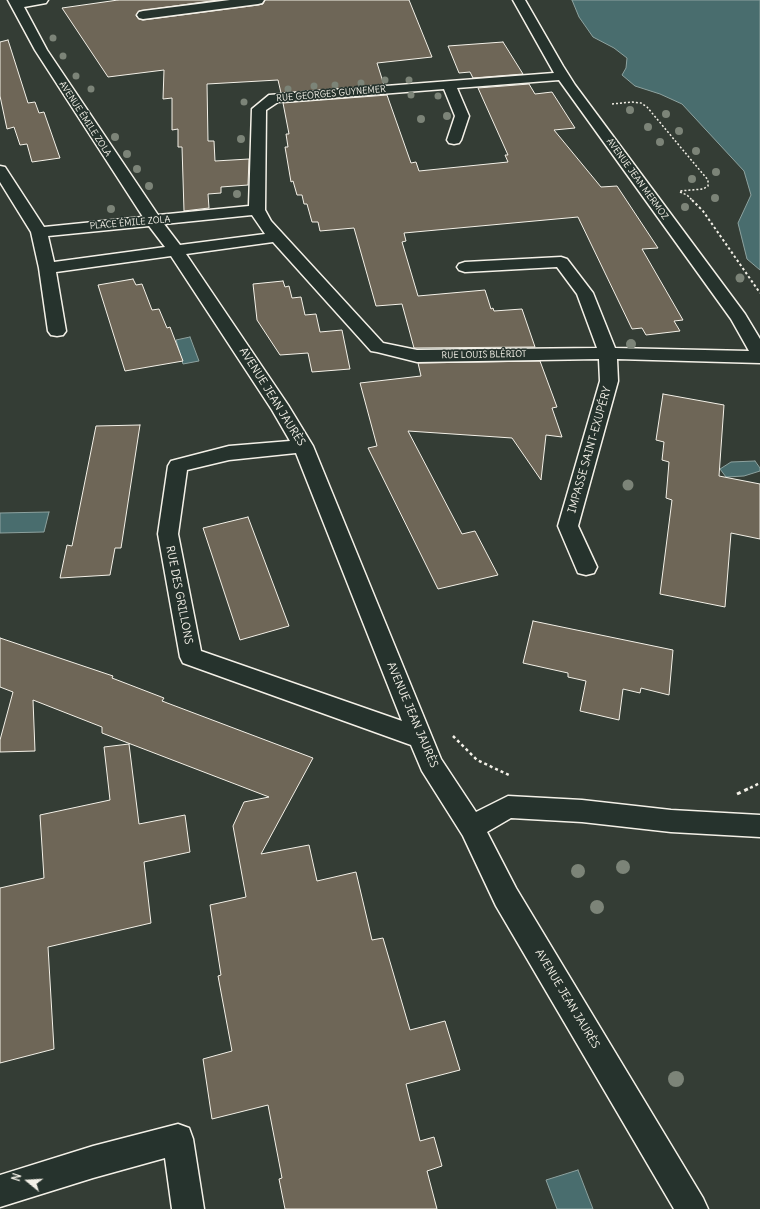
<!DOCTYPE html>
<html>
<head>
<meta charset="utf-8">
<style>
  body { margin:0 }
  #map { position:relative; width:760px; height:1209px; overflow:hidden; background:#343d35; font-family:Delius,sans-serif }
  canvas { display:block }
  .north { position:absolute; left:8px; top:1161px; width:40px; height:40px; -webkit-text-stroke:3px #26332d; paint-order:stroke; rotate:288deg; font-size:11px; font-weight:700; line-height:16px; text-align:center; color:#f4f1e8 }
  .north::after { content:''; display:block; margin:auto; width:14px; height:18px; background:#f4f1e8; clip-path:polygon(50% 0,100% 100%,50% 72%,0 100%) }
</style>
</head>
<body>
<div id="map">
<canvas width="760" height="1209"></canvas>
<div class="north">N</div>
</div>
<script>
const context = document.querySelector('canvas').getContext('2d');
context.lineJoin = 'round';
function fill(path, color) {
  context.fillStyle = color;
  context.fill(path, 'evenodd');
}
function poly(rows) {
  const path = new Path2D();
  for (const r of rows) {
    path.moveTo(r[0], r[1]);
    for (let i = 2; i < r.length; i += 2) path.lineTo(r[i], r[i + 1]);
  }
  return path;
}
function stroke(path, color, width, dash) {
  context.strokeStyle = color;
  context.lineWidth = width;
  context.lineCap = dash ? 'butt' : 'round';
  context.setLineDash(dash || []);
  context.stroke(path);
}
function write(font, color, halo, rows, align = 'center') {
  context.font = font + ' Delius,sans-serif';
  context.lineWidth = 3.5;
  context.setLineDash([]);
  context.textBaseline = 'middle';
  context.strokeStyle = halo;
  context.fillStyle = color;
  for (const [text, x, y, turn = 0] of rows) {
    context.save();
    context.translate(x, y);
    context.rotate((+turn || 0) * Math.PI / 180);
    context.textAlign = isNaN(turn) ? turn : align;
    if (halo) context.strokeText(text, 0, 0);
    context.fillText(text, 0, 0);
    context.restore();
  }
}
const water = poly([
  [572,0,760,0,760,270,747,259,738,223,751,195,744,171,682,104,660,94,635,86,622,75,626,68,627,58,614,48,593,37,579,17,572,0],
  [190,337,199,361,183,364,176,340,190,337],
  [755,461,760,468,760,471,744,476,726,477,720,469,731,462,755,461],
  [49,512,44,532,0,533,0,513,49,512],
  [578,1170,593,1209,557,1209,546,1180,578,1170]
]);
fill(water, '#496d6e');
stroke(water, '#8da29f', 1);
const building = poly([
  [118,0,218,0,139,11,136,16,139,19,143,20,258,5,263,4,265,0,409,0,432,57,377,63,384,85,281,93,278,80,207,84,208,141,214,141,215,161,249,159,248,185,221,187,221,193,208,194,209,208,184,211,182,147,178,147,178,129,172,130,172,98,163,99,164,70,108,77,62,8,118,0],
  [8,40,28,103,35,102,39,113,44,112,60,158,32,162,27,144,20,145,14,127,7,129,0,96,0,42,8,40],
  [503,42,523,74,473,78,470,72,459,73,448,46,503,42],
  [529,84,535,94,552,92,575,128,554,130,601,187,617,186,658,248,642,249,683,320,674,321,680,331,646,335,642,328,632,329,578,217,404,233,406,241,402,242,418,296,485,290,491,309,493,308,494,311,522,309,535,347,414,348,402,304,376,306,354,228,320,231,318,222,312,222,307,204,304,204,302,195,297,195,293,181,291,182,285,147,288,147,286,134,289,134,283,103,387,95,411,163,416,162,419,171,508,162,505,155,508,155,478,88,529,84],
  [133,279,136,285,142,284,152,310,159,309,167,328,170,327,183,361,125,371,98,285,133,279],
  [283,281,285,287,289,286,292,298,301,297,305,315,316,314,320,332,342,330,350,369,312,372,308,353,280,355,257,320,253,284,283,281],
  [540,361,557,407,552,408,562,437,546,435,541,480,512,438,408,431,462,534,475,531,498,575,438,589,368,448,377,446,360,383,421,376,418,363,540,361],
  [663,394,724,405,719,476,760,484,760,539,731,533,725,607,660,594,672,500,666,498,669,462,662,460,664,442,656,440,663,394],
  [140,425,121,548,115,548,110,575,60,578,67,545,72,546,96,426,140,425],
  [248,517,289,626,240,640,203,528,248,517],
  [533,621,673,650,669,695,641,688,640,693,623,689,619,720,580,711,586,681,568,677,568,673,523,663,533,621],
  [0,638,113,676,112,678,164,698,162,701,313,758,261,854,309,845,317,881,356,872,372,940,383,938,410,1030,445,1021,460,1070,406,1084,420,1141,434,1137,442,1166,427,1171,437,1209,285,1209,279,1179,282,1178,268,1105,212,1119,203,1059,232,1051,218,976,221,975,210,905,246,897,233,826,244,802,269,797,102,733,102,727,33,700,35,751,0,752,0,740,13,692,0,687,0,638],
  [129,744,139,824,185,815,190,852,144,862,151,923,48,947,54,1049,0,1063,0,888,44,878,40,815,110,800,104,747,129,744]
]);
fill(building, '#6e6657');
stroke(building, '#f4f1e8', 1);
const minor = poly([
  [8,0,48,0,46,3,24,7,47,50,158,215,249,206,252,109,269,95,554,73,513,0,525,0,563,66,575,85,745,314,760,339,760,363,617,359,618,381,578,526,597,567,594,573,586,575,578,573,558,526,600,381,599,359,417,362,377,352,371,351,273,242,186,254,288,405,313,446,441,759,476,812,508,796,582,800,671,810,760,815,760,837,671,832,582,822,511,818,487,832,516,888,703,1198,708,1209,674,1209,496,906,463,836,422,771,411,745,183,663,180,657,158,534,168,466,171,461,229,446,290,441,272,410,171,256,56,272,66,331,63,335,57,336,51,335,48,331,39,268,31,232,0,182,0,166,5,167,44,227,143,217,35,50,8,0],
  [559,80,731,319,749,351,615,348,593,293,567,259,561,257,465,262,459,264,457,267,459,270,465,272,557,267,577,294,597,348,417,350,383,343,271,221,265,210,266,110,278,102,444,89,455,116,447,140,449,143,454,144,459,143,461,140,469,116,457,88,559,80],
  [252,215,265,234,180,245,164,224,252,215],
  [149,226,165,247,54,262,48,236,149,226],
  [296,453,402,721,201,651,178,534,187,470,229,460,296,453],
  [230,0,264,0,262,3,258,4,143,19,139,18,137,15,139,12,143,11,230,0],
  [178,1124,189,1128,193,1139,204,1209,172,1209,165,1158,93,1178,0,1207,0,1175,93,1146,178,1124]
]);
stroke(minor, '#f4f1e8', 3);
stroke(poly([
  [612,104,632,102,641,103,647,107,708,180,708,186,703,189,680,191],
  [680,192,687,195,693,201]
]), '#f4f1e8', 1.5, [2, 2]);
stroke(poly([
  [692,200,703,211,760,293]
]), '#f4f1e8', 2, [2.5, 2.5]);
stroke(poly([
  [453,736,477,760,511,776],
  [750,788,760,783]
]), '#f4f1e8', 2.5, [3, 3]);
stroke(poly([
  [737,794,752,787]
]), '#f4f1e8', 3, [4, 4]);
fill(minor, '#26332d');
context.fillStyle = '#7c8478';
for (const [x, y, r] of [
  [53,38,3.5],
  [63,56,3.5],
  [76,76,3.5],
  [385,80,3.5],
  [409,80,3.5],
  [361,83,3.5],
  [335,85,3.5],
  [314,86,3.5],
  [91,89,3.5],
  [288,89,3.5],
  [411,95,3.5],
  [438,96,3.5],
  [244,102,3.5],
  [630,110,4],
  [666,114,4],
  [447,116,4],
  [421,119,4],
  [648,127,4],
  [679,131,4],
  [115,137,4],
  [241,139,4],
  [660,142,4],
  [696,151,4],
  [127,154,4],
  [137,169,4],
  [716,172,4],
  [692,179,4],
  [149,186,4],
  [237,194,4],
  [715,198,4],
  [685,207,4],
  [111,209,4],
  [740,278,4.5],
  [631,344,5],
  [628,485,5.5],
  [623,867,7],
  [578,871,7],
  [597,907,7],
  [676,1079,8]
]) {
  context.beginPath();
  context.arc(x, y, r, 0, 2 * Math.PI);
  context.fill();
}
write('9px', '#f4f1e8', '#26332d', [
  ["RUE GEORGES GUYNEMER",331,94,-5],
  ["AVENUE ÉMILE ZOLA",85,119,57],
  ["AVENUE JEAN MERMOZ",637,179,54],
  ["PLACE ÉMILE ZOLA",130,223,-5],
  ["RUE LOUIS BLÉRIOT",484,355,-1]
]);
write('11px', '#f4f1e8', '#26332d', [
  ["AVENUE JEAN JAURÈS",272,397,58],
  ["IMPASSE SAINT-EXUPÉRY",590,450,-74],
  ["RUE DES GRILLONS",179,595,79],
  ["AVENUE JEAN JAURÈS",412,715,67],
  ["AVENUE JEAN JAURÈS",567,999,59]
]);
</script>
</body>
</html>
